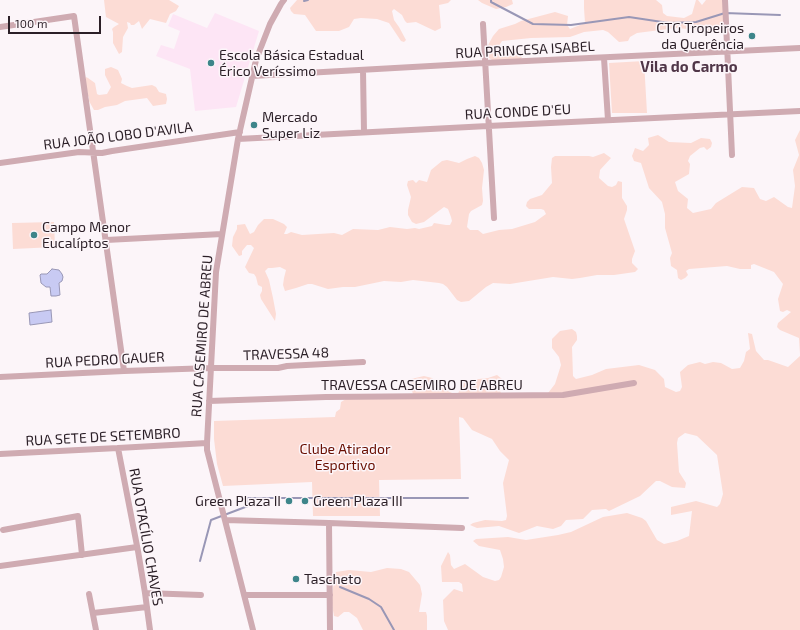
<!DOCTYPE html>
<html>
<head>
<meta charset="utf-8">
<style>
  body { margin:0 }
  #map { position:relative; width:800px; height:630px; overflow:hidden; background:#fcf5f9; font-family:"Exo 2",sans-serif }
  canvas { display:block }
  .scale { position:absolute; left:8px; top:16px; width:93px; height:18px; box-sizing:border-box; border:2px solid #2b1f27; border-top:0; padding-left:5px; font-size:12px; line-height:14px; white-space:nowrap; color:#2b1f27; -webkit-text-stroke:3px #fcf5f9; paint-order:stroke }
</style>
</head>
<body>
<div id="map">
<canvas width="800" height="630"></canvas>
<div class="scale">100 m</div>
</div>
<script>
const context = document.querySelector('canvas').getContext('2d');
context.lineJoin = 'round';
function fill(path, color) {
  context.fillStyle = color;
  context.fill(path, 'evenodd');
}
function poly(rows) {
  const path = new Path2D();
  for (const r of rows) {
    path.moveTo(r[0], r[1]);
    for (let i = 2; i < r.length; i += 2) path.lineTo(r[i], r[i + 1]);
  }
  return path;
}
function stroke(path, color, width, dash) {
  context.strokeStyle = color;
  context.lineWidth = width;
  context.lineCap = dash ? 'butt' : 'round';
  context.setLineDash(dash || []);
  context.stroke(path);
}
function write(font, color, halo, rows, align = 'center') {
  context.font = font + ' "Exo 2",sans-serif';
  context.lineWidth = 3;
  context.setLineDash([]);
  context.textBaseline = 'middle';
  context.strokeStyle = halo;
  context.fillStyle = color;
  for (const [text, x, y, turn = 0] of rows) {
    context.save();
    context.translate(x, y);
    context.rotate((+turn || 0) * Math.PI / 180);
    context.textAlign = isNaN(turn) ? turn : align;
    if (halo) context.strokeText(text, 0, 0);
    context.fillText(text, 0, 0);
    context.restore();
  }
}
fill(poly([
  [215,13,259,31,236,107,195,111,190,69,156,56,161,45,174,49,180,31,168,26,173,14,207,28]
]), '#fde5f5');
fill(poly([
  [104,0,169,0,179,6,176,11,170,14,166,23,150,19,142,29,139,21,134,25,131,25,130,23,127,22,128,28,123,37,122,52,119,54,113,43,113,32,112,29,114,27,119,24,106,17],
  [297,0,451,0,448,3,439,5,441,28,435,31,416,22,407,23,405,21,402,15,394,9,392,11,394,20,399,27,406,40,404,42,401,41,389,23,377,19,361,18,354,19,349,27,339,31,316,31,305,15,294,14,291,11,290,8],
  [478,0,512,0,513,4,506,7,496,9,482,3],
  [584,0,656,0,662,5,663,13,667,16,684,18,692,14,696,0,698,0,702,5,706,0,726,0,726,21,722,32,720,33,701,30,676,28,637,33,630,37,628,41,619,42,608,32,603,30,584,32,570,37,531,38,502,41,498,47,504,53,510,56,516,55,522,57,521,59,493,61,488,57,486,49,493,36,499,29,515,24,521,21,555,12,568,16,567,25,570,29,585,23,584,8],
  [644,61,647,113,612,113,609,63],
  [111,67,118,70,122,79,121,83,127,86,132,88,152,85,156,87,159,92,166,94,167,99,166,104,153,106,147,98,125,101,117,105,105,107,98,110,94,110,89,101,89,97,88,96,85,80,86,77,88,78,95,83,97,94,99,95,107,94,111,87,105,75,105,69],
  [800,130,800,354,799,338,780,330,777,327,778,323,791,312,787,310,783,312,780,311,778,299,783,284,774,272,754,264,751,265,751,269,740,269,727,266,689,269,686,271,688,275,685,278,681,280,678,278,677,270,671,266,670,258,672,253,665,228,665,214,662,202,649,188,641,163,634,161,632,156,635,148,643,151,649,145,648,138,658,135,669,142,691,143,701,138,710,139,712,143,711,147,707,150,704,147,700,148,690,156,688,161,690,164,689,174,675,182,678,191,688,199,687,208,693,213,711,209,716,203,742,187,754,188,760,199,766,201,774,197,788,207,792,208,795,186,793,170,799,155,795,140],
  [604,153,611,158,600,170,599,178,608,186,612,187,616,185,618,181,622,182,622,198,627,206,627,210,624,219,635,251,632,259,632,263,638,269,635,272,614,275,597,275,580,278,572,279,553,277,510,284,493,283,486,287,469,301,461,302,457,300,447,287,443,284,439,283,413,280,401,282,384,281,355,287,343,287,328,289,312,284,308,284,296,288,285,291,283,285,284,278,286,270,280,267,272,268,268,268,265,271,269,280,273,298,276,314,275,321,261,299,260,295,262,291,262,287,258,285,256,277,254,274,249,273,245,267,254,248,251,245,247,245,242,251,242,255,239,256,232,246,233,237,237,229,237,225,245,224,250,234,254,232,258,225,264,219,273,219,284,224,287,227,284,234,287,234,291,232,302,235,334,233,342,235,353,229,378,230,390,227,407,229,415,228,419,229,432,226,434,223,446,225,450,225,452,221,451,217,448,209,444,207,424,222,416,224,412,222,408,215,408,210,411,197,407,185,408,181,413,180,416,183,419,180,427,182,431,170,442,161,447,160,459,163,467,159,475,156,479,158,482,163,484,170,482,188,483,201,482,205,471,211,469,214,467,227,470,230,478,230,483,234,499,230,512,229,535,222,546,214,544,210,541,209,529,209,526,206,527,202,530,199,542,195,552,183,551,167,552,158,555,156,589,156,593,157],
  [54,222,55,247,13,249,12,223],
  [572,329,576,332,577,336,577,340,572,347,573,376,576,379,592,375,606,369,639,365,655,370,664,379,665,387,676,392,680,391,682,387,680,372,688,365,700,362,705,364,713,362,721,363,732,369,740,368,744,361,746,352,750,349,748,333,752,334,756,351,764,360,768,360,788,367,800,356,800,630,448,630,444,621,443,600,454,589,463,592,462,584,459,582,442,582,441,566,448,552,450,555,451,565,454,569,465,564,483,577,495,581,499,580,501,577,504,567,503,559,500,550,479,546,473,541,476,539,508,537,526,540,558,535,571,532,603,517,627,513,642,518,646,521,657,540,664,544,677,541,689,536,692,511,671,515,671,507,696,501,717,507,720,504,723,494,717,455,697,436,685,433,678,438,677,443,679,472,686,483,685,488,672,487,660,481,656,481,640,496,609,511,606,509,592,510,583,519,566,520,561,526,553,529,537,526,519,533,499,526,477,528,470,525,473,523,485,520,502,521,506,520,507,516,503,483,509,460,500,451,492,439,472,430,463,418,459,417,461,479,379,480,380,516,313,516,312,482,223,486,217,464,214,439,214,421,335,417,336,412,340,409,341,402,346,399,413,394,409,382,411,379,424,376,432,378,445,390,457,395,464,383,470,380,488,378,497,375,502,379,500,391,502,395,537,398,545,397,555,384,561,365,559,357,552,348,552,339,560,331],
  [387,568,401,569,409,572,420,585,422,594,419,612,426,612,427,616,427,630,363,630,357,618,349,612,344,612,338,617,334,616,331,599,336,572,349,570,371,572]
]), '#fcdcd5');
const water = poly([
  [52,269,59,270,62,274,63,277,62,281,59,283,60,295,56,296,51,296,50,287,46,287,41,283,40,275,41,274,47,274,52,269],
  [51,310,52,322,30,325,29,313,51,310]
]);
fill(water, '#c8caf3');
stroke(water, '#9997b6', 1);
stroke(poly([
  [491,0,491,2,533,24,571,25,629,17,669,23,696,22,725,13,780,15],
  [304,1,308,0],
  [200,561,211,520,248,506,248,498,468,498],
  [340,587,369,599,381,607,394,630]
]), '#9997b6', 2);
stroke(poly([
  [725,0,732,155],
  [483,24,494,218],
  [0,27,74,16,124,371],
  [604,58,608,120],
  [363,70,364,132],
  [252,76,484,63,800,48],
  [238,139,488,126,800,111],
  [0,163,79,152,102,153,112,151,240,132],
  [106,240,222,234],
  [0,377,124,371,211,368,278,368,287,366,363,362],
  [209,401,326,397,563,395,634,383],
  [118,448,138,551,145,593,150,630],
  [0,454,118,448,207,443],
  [225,520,329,523,462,528],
  [329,523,330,630],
  [3,530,78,516,82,555],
  [0,566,137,547],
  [145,593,201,595],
  [89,594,96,630],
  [244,595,330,595],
  [93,613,147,607],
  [253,630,207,450,207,443,216,272,238,139,256,60,270,24,281,4,284,0]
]), '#cfabb2', 6);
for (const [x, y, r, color] of [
  [752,36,4,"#3d858a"],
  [211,63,4,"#3d858a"],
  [254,125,4,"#3d858a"],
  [34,235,4,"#3d858a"],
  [289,501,4,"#3d858a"],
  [305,501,4,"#3d858a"],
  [296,579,4,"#3d858a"]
]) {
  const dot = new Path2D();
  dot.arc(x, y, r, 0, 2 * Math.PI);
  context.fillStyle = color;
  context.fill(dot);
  stroke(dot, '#fcf5f9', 1.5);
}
write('14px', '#2b1f27', '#fcf5f9', [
  ["CTG Tropeiros",744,28,"right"],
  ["da Querência",744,44,"right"],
  ["Escola Básica Estadual",219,55],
  ["Érico Veríssimo",219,71],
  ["Mercado",262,117],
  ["Super Liz",262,133],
  ["Campo Menor",42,227],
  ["Eucalíptos",42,243],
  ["Green Plaza II",281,501,"right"],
  ["Green Plaza III",313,501],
  ["Tascheto",304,579]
], 'left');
write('14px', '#2b1f27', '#fcf5f9', [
  ["RUA PRINCESA ISABEL",525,50,-3],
  ["RUA CONDE D'EU",518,112,-3],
  ["RUA JOÃO LOBO D'AVILA",118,136,-7],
  ["RUA CASEMIRO DE ABREU",202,336,-86],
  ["TRAVESSA 48",286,354,-2],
  ["RUA PEDRO GAUER",105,360,-3],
  ["TRAVESSA CASEMIRO DE ABREU",422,385],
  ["RUA SETE DE SETEMBRO",103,437,-3],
  ["RUA OTACÍLIO CHAVES",146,537,80]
]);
write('14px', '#690e01', '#fcf5f9', [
  ["Clube Atirador",345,449],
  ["Esportivo",345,465]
]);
write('bold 15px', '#503648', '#fcf5f9', [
  ["Vila do Carmo",689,67]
]);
</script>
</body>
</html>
